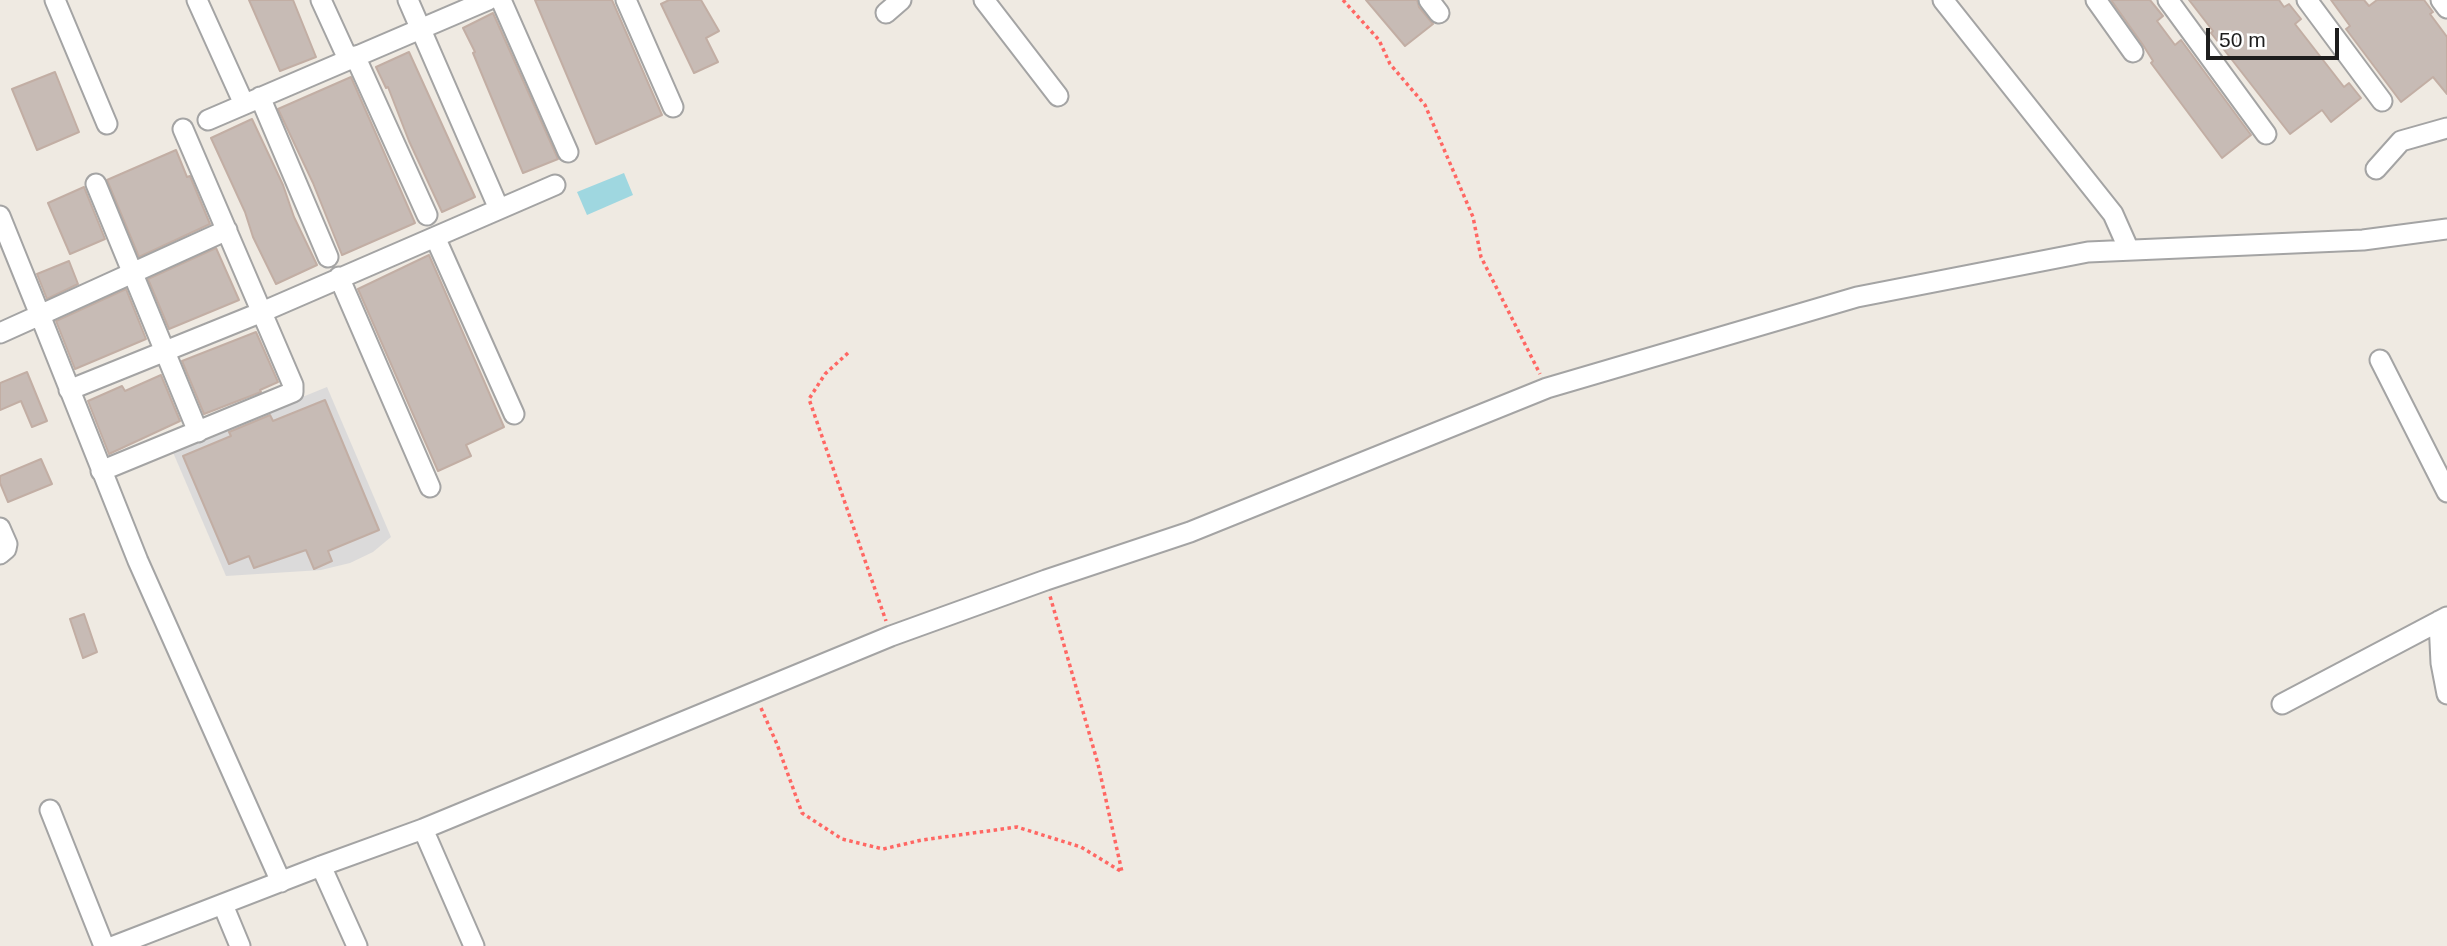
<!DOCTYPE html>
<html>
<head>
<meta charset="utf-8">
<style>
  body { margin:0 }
  #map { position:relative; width:2447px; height:946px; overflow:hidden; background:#efeae2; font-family:Arial,sans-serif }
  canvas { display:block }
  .scale { position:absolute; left:2206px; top:28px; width:133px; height:32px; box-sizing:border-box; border:4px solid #1d1d1d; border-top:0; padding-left:9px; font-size:21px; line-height:24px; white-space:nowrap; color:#1d1d1d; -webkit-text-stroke:5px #fff; paint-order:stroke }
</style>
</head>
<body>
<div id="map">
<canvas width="2447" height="946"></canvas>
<div class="scale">50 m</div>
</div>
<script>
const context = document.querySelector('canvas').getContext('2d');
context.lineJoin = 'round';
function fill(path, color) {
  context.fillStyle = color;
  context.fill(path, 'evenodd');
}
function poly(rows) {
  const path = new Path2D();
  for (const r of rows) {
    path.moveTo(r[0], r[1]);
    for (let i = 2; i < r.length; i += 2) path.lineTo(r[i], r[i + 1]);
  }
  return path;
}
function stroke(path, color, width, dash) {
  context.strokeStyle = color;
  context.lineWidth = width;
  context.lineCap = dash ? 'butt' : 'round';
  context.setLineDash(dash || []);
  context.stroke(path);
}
fill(poly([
  [327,387,391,537,373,552,350,563,321,570,226,576,172,450]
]), '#dbdada');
fill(poly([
  [624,173,633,195,587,215,577,192]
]), '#9fd7e0');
const building = poly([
  [249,0,293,0,316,57,280,71,249,0],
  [535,0,612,0,662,115,596,144,535,0],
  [669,0,701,0,719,31,706,38,718,62,694,73,661,4,669,0],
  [1366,0,1417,0,1419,7,1433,24,1405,46,1366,0],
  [2111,0,2150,0,2163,16,2157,21,2175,45,2181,40,2251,135,2222,158,2151,63,2153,61,2143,45,2111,0],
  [2189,0,2279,0,2284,7,2289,4,2301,19,2295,24,2344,87,2349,83,2361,98,2331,122,2322,110,2290,134,2211,33,2213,31,2189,0],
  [2331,0,2364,0,2369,6,2377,0,2424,0,2433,12,2430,14,2447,37,2447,94,2433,77,2401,102,2346,29,2350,26,2331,0],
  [493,13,558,159,523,173,473,53,475,52,463,28,493,13],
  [409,52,475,197,442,212,409,141,388,87,386,88,376,67,409,52],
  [55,72,79,132,37,150,12,89,55,72],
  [351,77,415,223,342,255,313,183,278,109,351,77],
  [252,119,283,185,294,217,317,265,276,284,253,237,245,212,211,138,252,119],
  [176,150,187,177,190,176,210,224,139,257,107,180,176,150],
  [84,187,105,239,70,254,48,203,84,187],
  [216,248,239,300,169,329,148,279,216,248],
  [429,255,504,427,466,445,471,456,438,471,358,289,429,255],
  [69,261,78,284,47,299,37,274,69,261],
  [126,289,146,339,75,369,56,321,126,289],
  [256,332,278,382,260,390,261,392,204,414,182,361,256,332],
  [27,372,47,421,32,427,21,401,0,410,0,383,27,372],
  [161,375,180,421,109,454,88,401,122,386,125,391,161,375],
  [325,400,379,530,328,551,332,561,314,569,306,550,254,568,249,556,229,564,183,456,231,436,229,432,270,415,273,421,325,400],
  [41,459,52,484,8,502,0,483,0,476,41,459],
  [84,614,97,652,83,658,70,619,84,614]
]);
fill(building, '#c7bbb5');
stroke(building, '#c2aea4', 2);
const minor = poly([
  [55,0,107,124],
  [197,0,244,104],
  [321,0,348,59],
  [408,0,499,209],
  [501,0,568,152],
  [626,0,673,107],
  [984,0,1058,96],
  [1429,0,1439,13],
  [1943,0,2113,214,2129,250],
  [2096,0,2133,52],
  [2168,0,2266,134],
  [2307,0,2382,101],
  [2441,0,2447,8],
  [886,13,901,0],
  [355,56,427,215],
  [260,97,328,257],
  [208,120,488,0],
  [2376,169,2401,141,2447,128],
  [96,184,198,432],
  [0,216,40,315,227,230],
  [435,237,514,414],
  [339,277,430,487],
  [0,333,40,315,138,561,281,882],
  [2380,360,2447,492],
  [69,390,262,312,555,185],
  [101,471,293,392,293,385,183,129],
  [0,528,7,544,6,549,0,554],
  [2439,621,2441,663,2447,694],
  [2282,704,2447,617],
  [50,810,104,946],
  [423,829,474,946],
  [321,866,357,946],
  [223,905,240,946],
  [114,946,321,866,423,829,891,636,1046,580,1190,532,1547,388,1857,297,2088,252,2363,240,2447,229]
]);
stroke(minor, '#a4a4a4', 23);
stroke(poly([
  [1343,0,1379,40,1390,64,1425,105,1473,217,1481,257,1540,374],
  [848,353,825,374,809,399,886,621],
  [761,708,777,744,802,813,842,839,883,849,922,840,1017,827,1081,847,1122,872,1098,764,1050,596]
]), '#ff6763', 3.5, [3.5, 3.5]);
stroke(minor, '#fff', 19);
</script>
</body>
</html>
